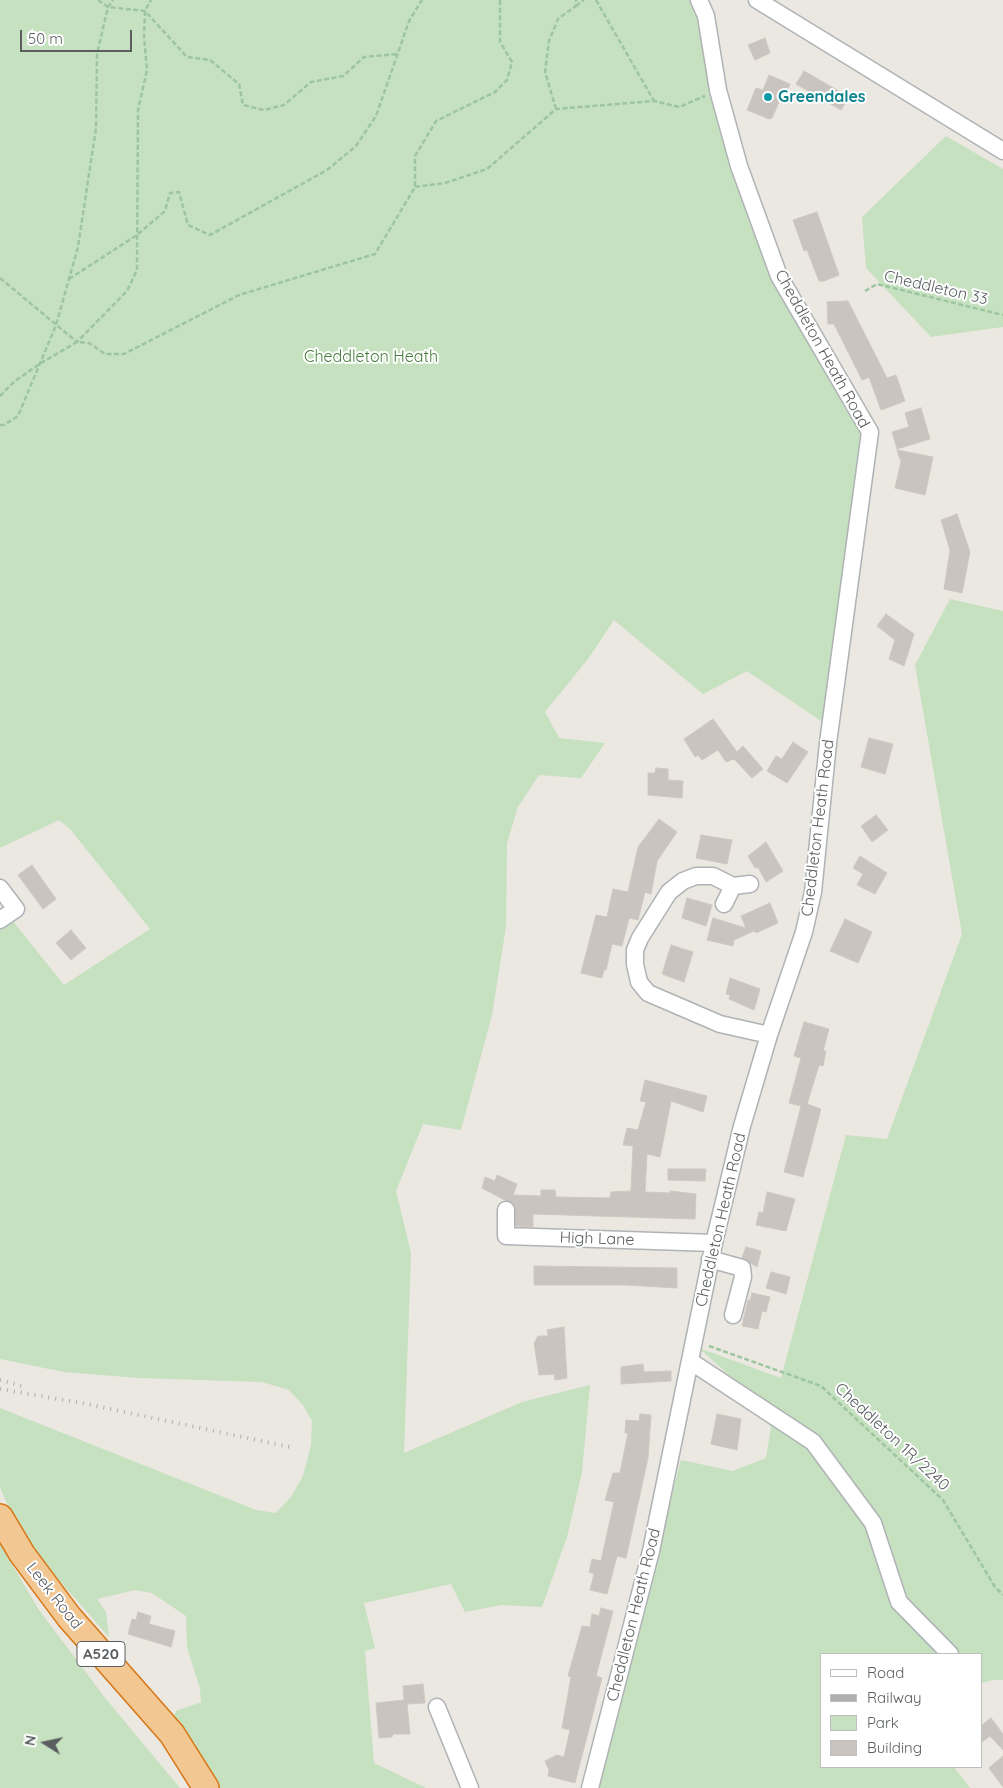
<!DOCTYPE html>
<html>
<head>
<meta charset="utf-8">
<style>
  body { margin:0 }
  #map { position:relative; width:1003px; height:1788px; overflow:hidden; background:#ebe7e1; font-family:Quicksand,sans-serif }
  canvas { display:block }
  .legend { position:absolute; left:820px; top:1653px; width:162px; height:115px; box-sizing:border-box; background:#fff; border:1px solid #bdbfc0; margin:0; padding:6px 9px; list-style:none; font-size:15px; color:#5a5e61 }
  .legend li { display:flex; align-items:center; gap:10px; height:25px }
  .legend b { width:25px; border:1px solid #bdbfc0 }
  .north { position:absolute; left:20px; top:1718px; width:50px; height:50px; -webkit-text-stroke:4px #fff; paint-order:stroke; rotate:280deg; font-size:14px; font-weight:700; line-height:20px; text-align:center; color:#5a5e61 }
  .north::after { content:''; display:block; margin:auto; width:18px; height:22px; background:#5a5e61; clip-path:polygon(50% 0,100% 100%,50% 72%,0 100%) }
  .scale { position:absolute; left:20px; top:30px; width:112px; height:22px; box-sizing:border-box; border:2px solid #5a5e61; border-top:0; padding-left:6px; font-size:15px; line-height:18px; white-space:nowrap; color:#5a5e61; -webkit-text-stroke:4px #fff; paint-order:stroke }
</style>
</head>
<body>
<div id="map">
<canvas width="1003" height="1788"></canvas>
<ul class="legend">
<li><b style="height:6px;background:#fff"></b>Road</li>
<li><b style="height:6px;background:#aeafaf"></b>Railway</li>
<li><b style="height:14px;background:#c6e1bf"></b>Park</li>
<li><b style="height:14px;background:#c9c4c0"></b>Building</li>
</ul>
<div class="north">N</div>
<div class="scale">50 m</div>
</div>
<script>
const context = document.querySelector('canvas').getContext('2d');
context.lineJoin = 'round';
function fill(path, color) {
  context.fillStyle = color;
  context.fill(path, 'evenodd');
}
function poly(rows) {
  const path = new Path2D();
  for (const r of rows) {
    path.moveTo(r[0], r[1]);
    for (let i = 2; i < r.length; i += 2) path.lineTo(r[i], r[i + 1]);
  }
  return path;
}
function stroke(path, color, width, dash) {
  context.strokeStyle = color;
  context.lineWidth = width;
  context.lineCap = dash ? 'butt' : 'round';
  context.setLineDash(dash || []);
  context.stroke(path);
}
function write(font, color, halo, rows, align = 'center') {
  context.font = font + ' Quicksand,sans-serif';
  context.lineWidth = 4;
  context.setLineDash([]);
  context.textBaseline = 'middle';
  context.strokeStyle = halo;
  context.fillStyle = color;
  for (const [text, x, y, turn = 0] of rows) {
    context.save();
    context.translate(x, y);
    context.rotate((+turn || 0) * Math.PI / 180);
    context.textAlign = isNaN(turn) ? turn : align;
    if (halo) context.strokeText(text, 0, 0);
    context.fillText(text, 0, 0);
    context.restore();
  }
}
fill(poly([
  [0,0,690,0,699,18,731,162,774,285,863,435,824,723,747,671,703,694,614,620,588,659,545,712,559,738,605,743,581,778,539,775,518,807,507,843,506,927,492,1015,461,1130,423,1124,396,1191,411,1253,404,1453,522,1402,590,1385,582,1472,567,1537,542,1607,501,1605,465,1612,451,1584,364,1603,375,1648,365,1651,374,1763,426,1788,214,1788,171,1723,176,1711,201,1702,200,1689,187,1647,186,1616,152,1593,135,1590,97,1599,106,1612,109,1637,43,1562,16,1525,0,1487,0,1408,256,1510,276,1513,291,1497,303,1476,311,1445,312,1421,303,1405,289,1390,262,1382,139,1378,64,1372,0,1359,0,928,12,920,64,985,150,929,70,829,59,820,0,848],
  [946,136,1003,169,1003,327,931,337,866,268,862,217],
  [950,599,1003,611,1003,1680,993,1680,982,1683,982,1654,822,1654,822,1767,954,1767,970,1788,595,1788,681,1460,733,1471,766,1458,771,1427,744,1389,699,1348,781,1378,846,1135,887,1139,962,934,915,665],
  [0,1544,39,1610,106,1699,180,1788,0,1788]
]), '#c6e1bf');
const building = poly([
  [765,38,770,53,755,60,748,45,765,38],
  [804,71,849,97,841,110,796,84,804,71],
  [769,75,790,84,782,103,779,102,772,118,769,119,747,110,756,88,763,90,769,75],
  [817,212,839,275,824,281,819,281,807,250,804,251,793,220,817,212],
  [848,301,887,378,896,375,905,401,881,410,869,377,862,380,834,324,828,324,827,302,848,301],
  [921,408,930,439,897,449,892,432,909,427,905,413,921,408],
  [897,450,933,457,925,495,895,488,901,462,897,450],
  [957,514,970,552,962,593,944,589,950,550,941,520,957,514],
  [886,614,914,634,904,666,889,659,895,640,877,626,886,614],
  [713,719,737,752,743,746,763,769,752,778,734,759,726,762,718,750,702,760,698,755,695,757,684,739,713,719],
  [869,738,893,744,885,774,861,767,869,738],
  [793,742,808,752,787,783,767,771,776,756,782,759,793,742],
  [656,768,668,769,668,780,683,781,682,798,648,795,648,773,655,773,656,768],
  [876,815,888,830,872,842,861,826,876,815],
  [659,819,677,832,657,861,651,894,645,892,638,920,629,918,622,946,612,944,606,970,604,970,602,978,581,973,596,915,607,917,613,889,628,892,638,847,659,819],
  [701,835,732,840,727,864,696,858,701,835],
  [766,842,783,871,766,882,758,867,755,868,748,856,766,842],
  [860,856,887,873,875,894,857,885,863,874,853,868,860,856],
  [32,865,56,899,43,909,18,875,32,865],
  [687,898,712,905,706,926,682,918,687,898],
  [770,903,778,923,756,933,754,931,734,940,733,946,707,940,713,918,746,928,741,916,770,903],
  [845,919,872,932,858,963,830,951,845,919],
  [71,930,86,948,71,960,56,943,71,930],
  [671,945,693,952,684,982,662,974,671,945],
  [730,978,760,989,754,1010,729,999,730,995,726,994,730,978],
  [804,1022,829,1029,823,1051,826,1051,823,1066,819,1065,807,1104,821,1109,803,1177,784,1172,801,1106,789,1103,801,1058,794,1056,804,1022],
  [645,1080,707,1096,703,1112,671,1101,660,1157,647,1154,645,1192,670,1193,670,1191,696,1194,695,1219,533,1214,533,1227,516,1226,514,1205,482,1188,485,1177,495,1181,497,1175,517,1184,513,1195,541,1196,541,1190,555,1190,556,1197,610,1198,611,1192,631,1191,633,1146,623,1145,627,1128,638,1130,646,1102,640,1101,645,1080],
  [668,1169,706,1169,705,1181,668,1180,668,1169],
  [767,1192,795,1199,786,1231,756,1225,759,1212,763,1213,767,1192],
  [746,1247,761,1251,757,1267,742,1258,746,1247],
  [534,1266,677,1268,677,1288,625,1285,534,1285,534,1266],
  [771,1272,790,1277,786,1294,766,1288,771,1272],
  [752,1293,770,1297,766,1312,762,1311,758,1329,742,1326,748,1300,750,1300,752,1293],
  [564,1327,567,1378,555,1380,554,1374,539,1375,534,1343,538,1336,548,1336,547,1330,564,1327],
  [643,1364,644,1372,671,1371,671,1381,621,1384,621,1367,643,1364],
  [640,1414,651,1415,648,1458,626,1558,617,1556,607,1594,590,1590,594,1574,589,1572,592,1559,601,1561,614,1502,605,1500,613,1473,620,1473,628,1433,625,1433,626,1420,639,1421,640,1414],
  [717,1414,741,1419,737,1450,711,1444,717,1414],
  [601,1608,613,1611,596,1676,602,1678,575,1783,548,1776,549,1770,545,1761,557,1755,564,1757,570,1730,562,1728,571,1677,568,1676,582,1626,590,1627,592,1614,599,1616,601,1608],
  [138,1612,151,1616,149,1624,175,1631,171,1647,128,1634,132,1619,136,1620,138,1612],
  [423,1684,425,1703,407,1704,410,1734,393,1734,392,1737,379,1738,376,1703,404,1700,403,1686,423,1684],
  [991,1718,1003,1734,1003,1750,990,1736,982,1742,982,1725,991,1718],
  [1003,1756,1003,1787,989,1768,1003,1756]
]);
fill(building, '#c9c4c0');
stroke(building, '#cfc8c0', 1);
const minor = poly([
  [757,0,1003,151],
  [733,886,713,876,696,876,683,881,669,892,640,938,635,950,635,964,639,982,648,993,720,1024,769,1035],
  [0,888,16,909,0,920],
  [724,904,733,886,750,884],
  [506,1210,506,1236,714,1243],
  [710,1259,742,1268,743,1277,733,1315],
  [690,1361,813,1442,873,1523,899,1602,950,1654],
  [437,1707,470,1788],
  [590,1788,651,1551,714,1243,742,1126,769,1035,804,932,813,892,828,743,870,432,779,276,739,166,718,90,706,16,699,0]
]);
const highway = poly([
  [0,1517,22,1554,69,1617,172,1734,206,1788]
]);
stroke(minor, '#afb3b6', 19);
stroke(highway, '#d77615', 28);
stroke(poly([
  [98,0,108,7,145,11,187,57,210,60,239,84,243,105,264,110,284,105,311,82,343,76,364,57,397,54],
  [596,0,654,101],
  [576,6,584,0],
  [556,109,545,72,549,41,558,19,576,6,576,0],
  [415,187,445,183,487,169,556,109,654,101,679,107,705,96],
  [0,278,77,342,127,291,137,270,138,110,147,70,144,36,145,11,151,0],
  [69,279,137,235,165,211,170,193,179,192,188,225,210,235,327,170,356,146,376,116,409,21,422,0],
  [865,291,877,284,1003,315],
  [0,396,15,381,41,363,77,342,89,343,105,354,124,354,239,295,375,254,415,187,415,156,436,121,495,92,507,80,512,62,500,42,500,0],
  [0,425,4,425,18,416,56,325,69,279,78,247,96,128,97,54,108,7,113,0],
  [709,1346,821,1386,943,1500,995,1587,1003,1595]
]), '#9dc6a0', 2.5, [5, 2.5]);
stroke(minor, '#fff', 16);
stroke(highway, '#f2c791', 25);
stroke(poly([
  [0,1380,26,1387],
  [0,1389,87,1404,295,1448]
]), '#aeafaf', 4, [1, 6]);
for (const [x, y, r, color] of [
  [768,97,5,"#0f9aa8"]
]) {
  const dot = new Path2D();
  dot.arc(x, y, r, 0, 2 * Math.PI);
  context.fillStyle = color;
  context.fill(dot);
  stroke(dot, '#fff', 2);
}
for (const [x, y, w] of [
  [101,1654,48]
]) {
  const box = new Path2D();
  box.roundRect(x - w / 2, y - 12.5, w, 25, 4);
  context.fillStyle = '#fff';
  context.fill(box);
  stroke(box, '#5a5e61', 1);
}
write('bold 15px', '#5a5e61', null, [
  ["A520",101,1654]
]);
write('bold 16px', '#0d838f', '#fff', [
  ["Greendales",778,97]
], 'left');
write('16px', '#5a5e61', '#fff', [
  ["Cheddleton 33",936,288,13],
  ["Cheddleton Heath Road",822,349,61],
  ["Cheddleton Heath Road",818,828,-83],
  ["Cheddleton Heath Road",721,1220,-77],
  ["High Lane",597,1239,2],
  ["Cheddleton 1R/2240",892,1437,43],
  ["Leek Road",54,1596,52],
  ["Cheddleton Heath Road",634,1615,-76]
]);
write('16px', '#457e3c', '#fff', [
  ["Cheddleton Heath",371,357]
]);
</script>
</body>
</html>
